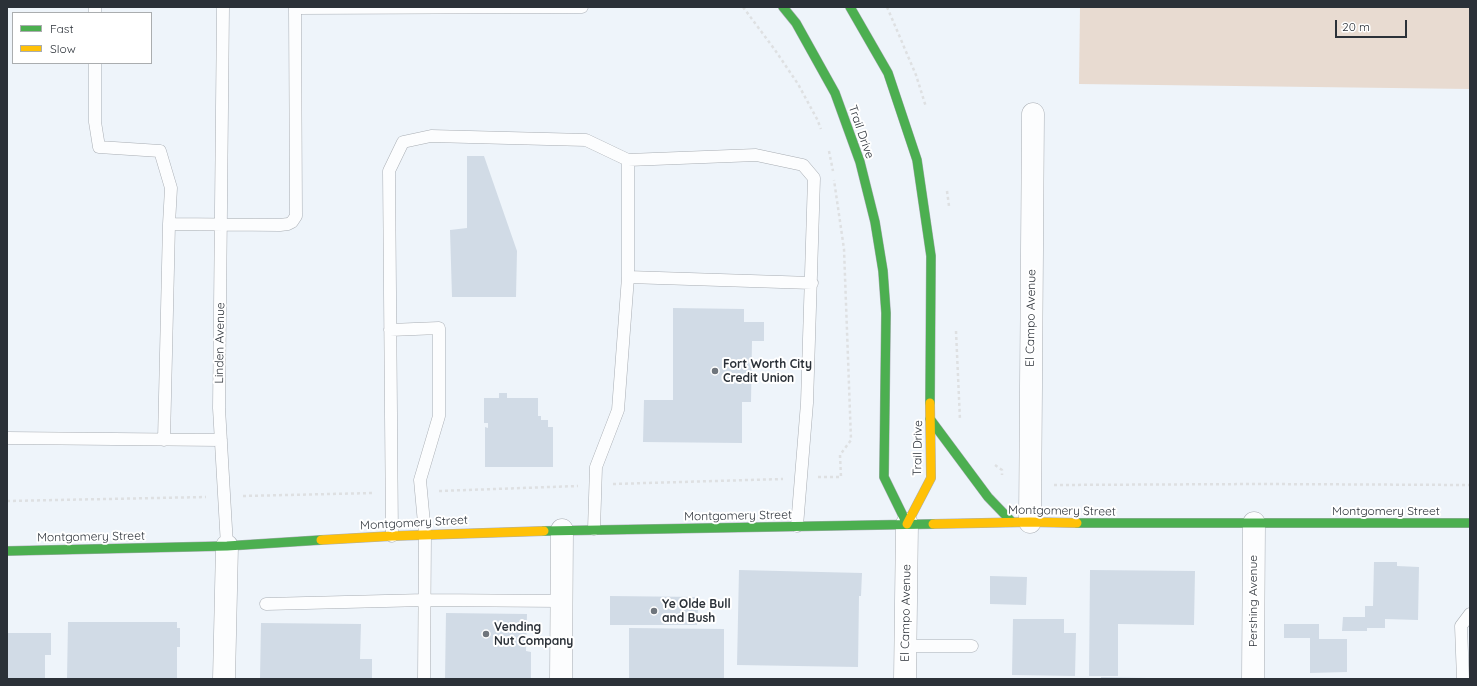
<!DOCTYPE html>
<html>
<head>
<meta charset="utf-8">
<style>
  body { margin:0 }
  #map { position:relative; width:1477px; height:686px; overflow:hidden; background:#eef4fa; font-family:Quicksand,sans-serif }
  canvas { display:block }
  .frame { position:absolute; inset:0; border:8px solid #2b3138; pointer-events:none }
  .legend { position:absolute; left:12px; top:12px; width:140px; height:52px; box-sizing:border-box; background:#fff; border:1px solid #aaadaf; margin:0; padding:5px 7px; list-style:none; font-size:12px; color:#2b3138 }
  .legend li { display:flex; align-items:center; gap:8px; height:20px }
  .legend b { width:20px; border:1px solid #aaadaf }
  .scale { position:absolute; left:1335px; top:20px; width:72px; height:18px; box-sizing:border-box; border:2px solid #2b3138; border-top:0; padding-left:5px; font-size:12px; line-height:14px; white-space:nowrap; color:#2b3138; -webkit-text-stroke:3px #fff; paint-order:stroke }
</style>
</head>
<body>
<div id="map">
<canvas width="1477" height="686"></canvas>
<div class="frame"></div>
<ul class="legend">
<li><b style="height:5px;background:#4caf50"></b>Fast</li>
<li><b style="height:5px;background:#ffc107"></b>Slow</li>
</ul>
<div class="scale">20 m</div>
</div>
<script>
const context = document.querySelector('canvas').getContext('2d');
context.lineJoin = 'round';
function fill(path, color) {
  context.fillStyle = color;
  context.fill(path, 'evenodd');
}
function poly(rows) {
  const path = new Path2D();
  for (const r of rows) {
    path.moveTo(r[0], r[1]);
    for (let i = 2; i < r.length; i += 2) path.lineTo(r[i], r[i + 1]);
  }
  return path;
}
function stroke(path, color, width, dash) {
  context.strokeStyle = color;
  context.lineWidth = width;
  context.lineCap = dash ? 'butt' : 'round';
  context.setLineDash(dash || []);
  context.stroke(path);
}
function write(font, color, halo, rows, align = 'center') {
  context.font = font + ' Quicksand,sans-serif';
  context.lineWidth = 4;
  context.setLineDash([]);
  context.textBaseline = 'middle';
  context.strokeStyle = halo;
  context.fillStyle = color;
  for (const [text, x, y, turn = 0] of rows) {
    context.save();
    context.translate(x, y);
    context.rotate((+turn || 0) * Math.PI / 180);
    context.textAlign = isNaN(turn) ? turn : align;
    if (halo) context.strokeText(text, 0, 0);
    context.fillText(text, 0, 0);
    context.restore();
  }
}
fill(poly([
  [1080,7,1470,7,1470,89,1079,84]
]), '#e8dbd1');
fill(poly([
  [467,156,484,156,517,251,516,297,452,297,450,230,467,228],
  [673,308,744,309,744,322,764,322,764,341,752,341,751,402,742,402,742,443,643,442,644,400,673,400],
  [499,393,507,393,507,398,538,398,538,416,541,416,541,420,548,420,548,427,553,427,553,467,485,467,485,427,488,428,488,423,484,423,484,398,499,398],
  [1374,562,1397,562,1397,566,1419,567,1418,620,1385,619,1385,628,1367,628,1367,631,1342,631,1343,617,1365,617,1365,606,1373,606],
  [739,570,862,573,861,596,859,596,858,667,737,665],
  [1090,570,1195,571,1194,625,1118,624,1118,676,1089,676],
  [990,576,1027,577,1026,605,990,604],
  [610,596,699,597,697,625,610,625],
  [446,613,527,614,526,651,531,652,531,678,527,678,527,679,445,679],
  [1013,619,1064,619,1064,633,1076,633,1075,676,1012,675],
  [68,622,177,622,177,628,180,628,180,647,177,647,177,679,67,679],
  [261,623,361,624,360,659,372,659,372,679,260,679],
  [1284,624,1319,624,1319,639,1347,639,1347,672,1310,673,1310,638,1284,638],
  [629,628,724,629,724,679,629,679],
  [7,633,51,633,51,655,45,655,45,679,7,679],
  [1101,677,1147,678,1147,679,1101,679]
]), '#d1dbe6');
const lane = poly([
  [95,7,95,13],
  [223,7,219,408,227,546],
  [295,8,582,7],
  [95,63,95,122,99,147,160,151,171,188,169,224],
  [628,277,812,283],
  [390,330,439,328,439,416,420,480,425,534,424,679],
  [7,438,221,440],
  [164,440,169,224,280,225,288,224,292,222,296,216,295,7],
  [594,529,596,467,618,410,628,277,628,160,756,155,803,165,814,178,807,403,797,526],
  [392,536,389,171,403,142,431,136,586,140,628,160],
  [266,604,425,600,562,601],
  [905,646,972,646],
  [1463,679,1461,626,1470,614]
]);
const street = poly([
  [1030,522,1033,114],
  [224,679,227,546],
  [561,679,562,530],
  [905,679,907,524],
  [1253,679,1254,523]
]);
const fast = poly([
  [783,7,796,23,835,93,860,162,875,222,883,271,886,313,884,477,907,524],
  [850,7,888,73,917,160,931,256,930,403],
  [930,419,988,497,1012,522],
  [1077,523,1470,523],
  [544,531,933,524],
  [7,551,227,546,321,540]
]);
const slow = poly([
  [907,524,931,478,930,403],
  [933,524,1030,522,1077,523],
  [321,540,392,536,544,531]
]);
stroke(lane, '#a8adb3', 13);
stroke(street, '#a8adb3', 23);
stroke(fast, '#a8adb3', 10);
stroke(slow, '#a8adb3', 10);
stroke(poly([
  [743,7,775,50,798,84,817,119,821,129],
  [887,7,916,75,926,107],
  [829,151,833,171],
  [947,191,949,206],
  [956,331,960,420],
  [995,465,1002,470,1002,475],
  [818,477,841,477,840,455,851,440,844,249,834,180],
  [613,484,783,479],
  [1054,485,1261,484,1470,485],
  [439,491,578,486],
  [243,496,374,493],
  [7,501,206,497]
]), '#dee0e2', 2.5, [3, 3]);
stroke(lane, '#fcfdfe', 12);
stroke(street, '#fcfdfe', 22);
stroke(fast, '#4caf50', 9);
stroke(slow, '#ffc107', 9);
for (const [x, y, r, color] of [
  [715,371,4,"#6f757c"],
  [654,611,4,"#6f757c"],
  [486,634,4,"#6f757c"]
]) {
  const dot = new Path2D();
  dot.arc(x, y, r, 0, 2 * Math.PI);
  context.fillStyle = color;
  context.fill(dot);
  stroke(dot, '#fff', 1.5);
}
write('12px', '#2b3138', '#fff', [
  ["Trail Drive",861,132,71],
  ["El Campo Avenue",1031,318,-89],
  ["Linden Avenue",220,343,-89],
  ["Trail Drive",918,448,-89],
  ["Montgomery Street",1062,511,1],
  ["Montgomery Street",1386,511],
  ["Montgomery Street",738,516,-1],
  ["Montgomery Street",414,523,-3],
  ["Montgomery Street",91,537,-1],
  ["Pershing Avenue",1253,601,-90],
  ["El Campo Avenue",906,613,-89]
]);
write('bold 12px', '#2b3138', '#fff', [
  ["Fort Worth City",723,364],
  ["Credit Union",723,378],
  ["Ye Olde Bull",662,604],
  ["and Bush",662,618],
  ["Vending",494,627],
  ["Nut Company",494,641]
], 'left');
</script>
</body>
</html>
